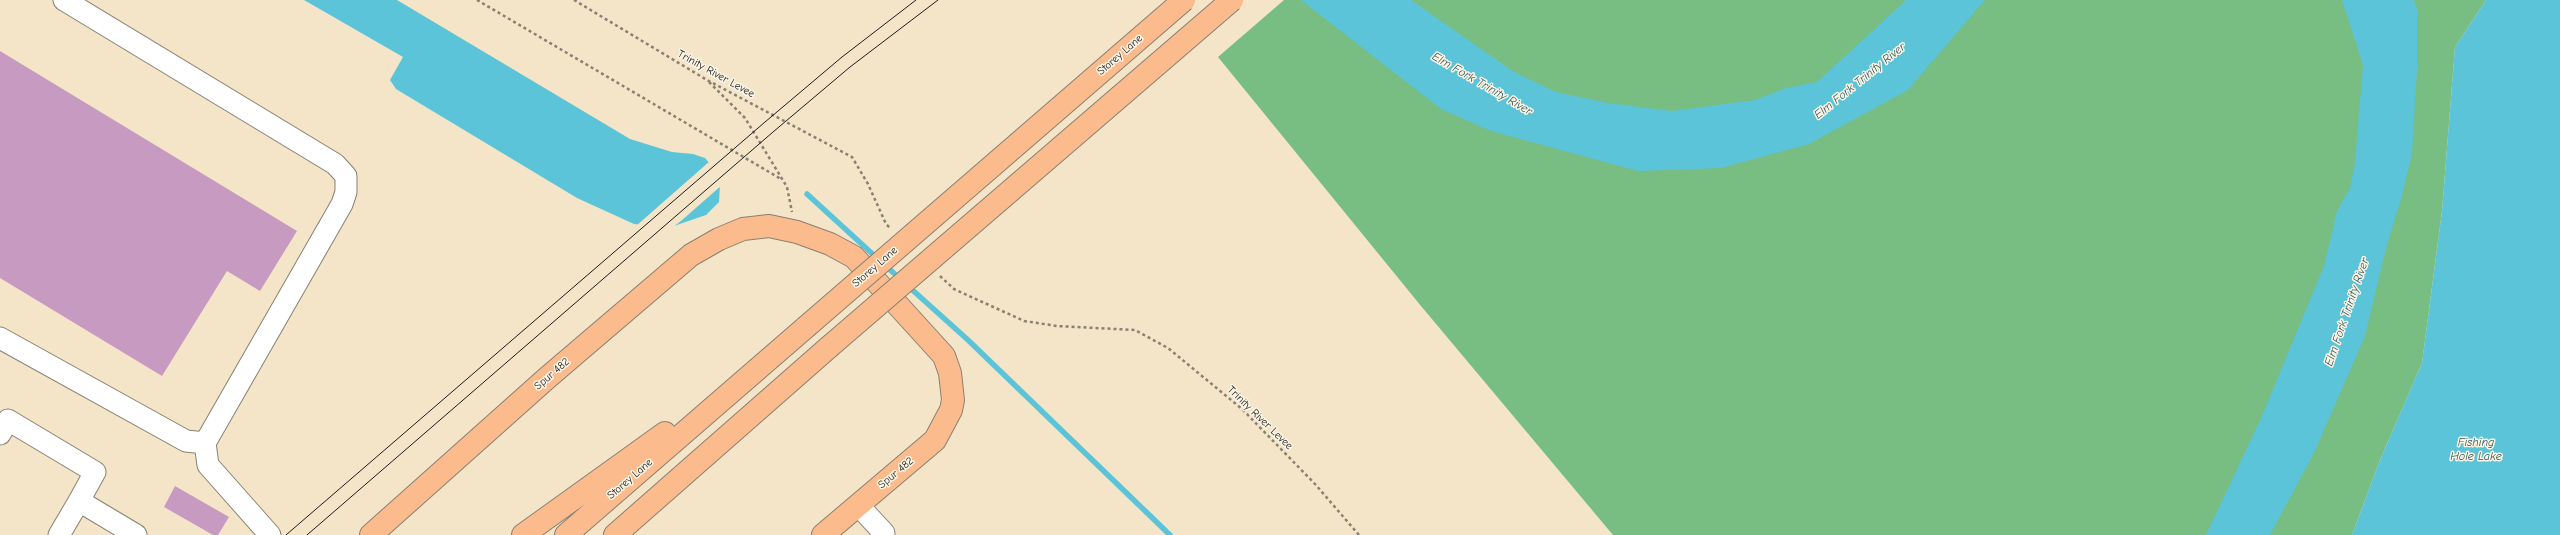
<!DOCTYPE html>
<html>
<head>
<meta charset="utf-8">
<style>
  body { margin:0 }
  canvas { display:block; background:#f4e5c9 }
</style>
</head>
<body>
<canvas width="2560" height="535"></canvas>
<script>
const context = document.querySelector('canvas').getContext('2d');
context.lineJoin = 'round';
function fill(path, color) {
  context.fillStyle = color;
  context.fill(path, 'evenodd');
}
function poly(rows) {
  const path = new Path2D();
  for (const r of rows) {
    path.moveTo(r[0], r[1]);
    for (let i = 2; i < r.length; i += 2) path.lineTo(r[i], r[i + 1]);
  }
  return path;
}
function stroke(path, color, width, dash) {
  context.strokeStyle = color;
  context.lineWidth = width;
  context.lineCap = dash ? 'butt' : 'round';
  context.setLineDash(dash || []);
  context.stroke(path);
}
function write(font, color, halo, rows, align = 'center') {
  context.font = font + ' "Comic Neue",sans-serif';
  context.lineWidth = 3;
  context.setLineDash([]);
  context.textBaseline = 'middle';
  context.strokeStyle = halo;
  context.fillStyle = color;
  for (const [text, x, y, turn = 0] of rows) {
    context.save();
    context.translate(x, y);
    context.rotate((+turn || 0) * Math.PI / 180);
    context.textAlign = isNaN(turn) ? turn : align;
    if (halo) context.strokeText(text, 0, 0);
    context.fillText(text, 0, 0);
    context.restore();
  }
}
fill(poly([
  [1284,0,2486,0,2455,47,2442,211,2422,363,2380,460,2352,535,1613,535,1421,306,1218,57]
]), '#78bd81');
fill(poly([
  [304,0,397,0,630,139,672,152,693,154,705,158,711,165,720,185,719,202,706,215,668,228,634,224,577,198,396,89,390,80,403,57],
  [1301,0,1411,0,1514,72,1556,92,1608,103,1672,111,1755,100,1786,88,1817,82,1906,0,1985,0,1908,90,1809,144,1721,168,1638,171,1491,131,1441,109],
  [2342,0,2414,0,2417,9,2417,69,2412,154,2401,199,2386,248,2365,336,2314,453,2270,535,2206,535,2262,416,2324,266,2337,211,2350,188,2355,162,2363,65],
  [2486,0,2560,0,2560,535,2352,535,2380,460,2422,363,2442,211,2455,47]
]), '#5cc4d8');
fill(poly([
  [710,161,717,170,722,185,681,221,669,230,636,226]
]), '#f4e5c9');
stroke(poly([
  [807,194,878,259],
  [884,264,900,279],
  [908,286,968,340,1170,535]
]), '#5cc4d8', 5.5);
fill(poly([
  [0,51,297,231,260,291,227,271,162,376,0,278],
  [175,486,229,517,218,535,213,535,164,507]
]), '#c79bc1');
const minor = poly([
  [64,0,335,164,346,176,346,192,342,204,205,443,208,465,270,535],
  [0,338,186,441,205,443],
  [0,434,8,420,95,472,79,501,136,535],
  [858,505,884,533,881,535],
  [59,535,79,501]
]);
const major = poly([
  [371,535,547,378,691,255,719,239,743,229,769,226,797,232,830,244,854,257,944,356,950,373,953,400,951,410,935,440,823,535]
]);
const highway = poly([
  [523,535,665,433],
  [566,535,806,327],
  [615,535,829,347]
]);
stroke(minor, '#888072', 23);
stroke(major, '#888072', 24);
stroke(highway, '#888072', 24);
stroke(poly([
  [477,0,781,179],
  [574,0,707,80,852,157,868,184,886,224,890,228],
  [709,82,745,118,787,187,792,212],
  [940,276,954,289,1024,321,1057,326,1135,330,1168,348,1242,409,1315,484,1359,535]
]), '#888072', 2.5, [3, 3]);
stroke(minor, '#fff', 21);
stroke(major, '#fbbb8d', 22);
stroke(highway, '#fbbb8d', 22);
stroke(poly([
  [286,535,765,122,842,57,916,0],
  [307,535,773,132,850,67,938,0]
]), '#1c1c1c', 1);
const highwayBridge = poly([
  [806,327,1184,0],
  [829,347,1232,0]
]);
stroke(highwayBridge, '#888072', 24, []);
stroke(highwayBridge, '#fbbb8d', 22);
write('11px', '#1c1c1c', '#fcf5e5', [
  ["Storey Lane",1120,55,-41],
  ["Trinity River Levee",716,74,29],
  ["Storey Lane",875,267,-41],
  ["Spur 482",552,374,-41],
  ["Trinity River Levee",1260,418,44],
  ["Spur 482",896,473,-40],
  ["Storey Lane",630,479,-41]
]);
write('italic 12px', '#32575e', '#fcf5e5', [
  ["Elm Fork Trinity River",1860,81,-39],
  ["Elm Fork Trinity River",1482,84,30],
  ["Elm Fork Trinity River",2347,312,-71],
  ["Fishing",2476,443],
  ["Hole Lake",2476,457]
]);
</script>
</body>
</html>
